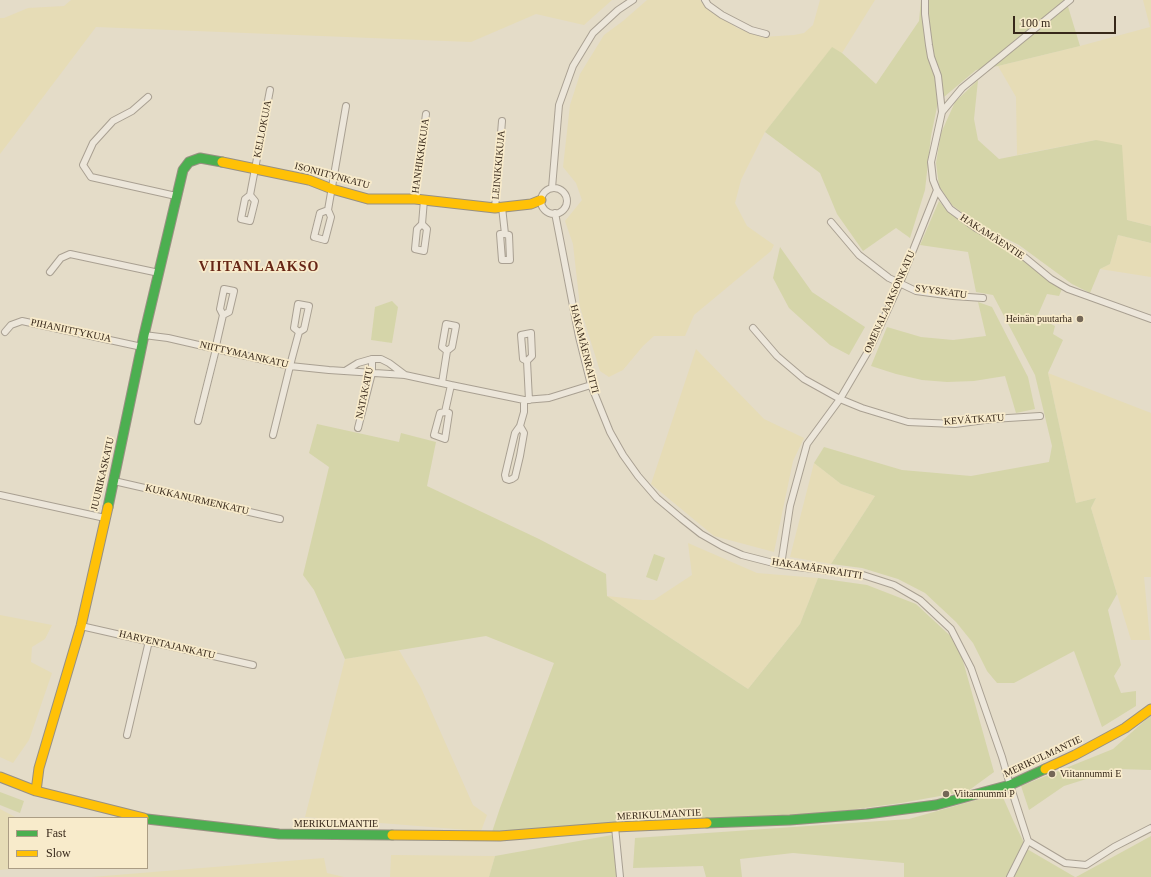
<!DOCTYPE html>
<html>
<head>
<meta charset="utf-8">
<style>
  body { margin:0 }
  #map { position:relative; width:1151px; height:877px; overflow:hidden; background:#e4dcc8; font-family:Georgia,serif }
  canvas { display:block }
  .legend { position:absolute; left:8px; top:817px; width:140px; height:52px; box-sizing:border-box; background:#f8ebcb; border:1px solid #ab9d84; margin:0; padding:5px 7px; list-style:none; font-size:12px; color:#37281a }
  .legend li { display:flex; align-items:center; gap:8px; height:20px }
  .legend b { width:20px; border:1px solid #ab9d84 }
  .scale { position:absolute; left:1013px; top:16px; width:103px; height:18px; box-sizing:border-box; border:2px solid #37281a; border-top:0; padding-left:5px; font-size:12px; line-height:14px; white-space:nowrap; color:#37281a; -webkit-text-stroke:3px #f8ebcb; paint-order:stroke }
</style>
</head>
<body>
<div id="map">
<canvas width="1151" height="877"></canvas>
<ul class="legend">
<li><b style="height:5px;background:#4caf50"></b>Fast</li>
<li><b style="height:5px;background:#ffc107"></b>Slow</li>
</ul>
<div class="scale">100 m</div>
</div>
<script>
const context = document.querySelector('canvas').getContext('2d');
context.lineJoin = 'round';
function fill(path, color) {
  context.fillStyle = color;
  context.fill(path, 'evenodd');
}
function poly(rows) {
  const path = new Path2D();
  for (const r of rows) {
    if (r.length === 3) {
      path.moveTo(r[0] + r[2], r[1]);
      path.arc(r[0], r[1], r[2], 0, 2 * Math.PI);
      continue;
    }
    path.moveTo(r[0], r[1]);
    for (let i = 2; i < r.length; i += 2) path.lineTo(r[i], r[i + 1]);
  }
  return path;
}
function stroke(path, color, width, dash) {
  context.strokeStyle = color;
  context.lineWidth = width;
  context.lineCap = dash ? 'butt' : 'round';
  context.setLineDash(dash || []);
  context.stroke(path);
}
function write(font, color, halo, rows, align = 'center') {
  context.font = font + ' Georgia,serif';
  context.lineWidth = 3.5;
  context.setLineDash([]);
  context.textBaseline = 'middle';
  context.strokeStyle = halo;
  context.fillStyle = color;
  for (const [text, x, y, turn = 0] of rows) {
    context.save();
    context.translate(x, y);
    context.rotate((+turn || 0) * Math.PI / 180);
    context.textAlign = isNaN(turn) ? turn : align;
    if (halo) context.strokeText(text, 0, 0);
    context.fillText(text, 0, 0);
    context.restore();
  }
}
fill(poly([
  [71,0,612,0,584,25,536,14,471,42,96,27,0,154,0,18,4,18,28,8,64,6],
  [647,0,700,0,704,5,737,28,763,37,794,35,804,33,813,25,820,0,875,0,842,53,832,48,765,132,741,180,735,203,747,226,774,245,771,251,694,315,685,336,654,336,643,346,623,370,609,377,600,371,580,307,573,244,565,221,582,200,576,183,563,167,570,105,580,74,604,35,623,21],
  [1143,0,1151,0,1151,226,1127,220,1096,140,1017,155,1016,97,998,66,1080,46,1150,27],
  [1118,235,1151,243,1151,277,1100,269,1110,264],
  [696,349,764,419,804,438,793,461,774,552,714,536,651,484],
  [1048,373,1151,413,1151,577,1144,577,1150,640,1131,640,1091,508,1096,498,1076,503],
  [814,463,841,484,875,496,831,564,790,557],
  [688,543,757,573,818,578,800,624,748,689,607,596,643,600,654,600,692,575],
  [0,615,52,625,45,639,32,647,31,662,52,673,29,740,13,763,0,757],
  [399,650,421,688,473,805,487,815,481,831,305,817,345,659],
  [0,809,17,818,9,818,9,868,21,868,0,870],
  [391,855,495,856,489,877,390,877],
  [324,858,327,873,344,877,92,877]
]), '#e6dcb6');
fill(poly([
  [921,0,1066,0,1080,46,998,66,976,70,938,102,931,136,925,190,910,238,896,228,863,251,837,214,820,173,765,132,832,47,842,53,876,84,919,21],
  [978,80,974,119,978,140,999,159,1096,140,1122,145,1127,220,1151,226,1151,243,1118,235,1110,264,1100,269,1090,293,1072,284,1019,245,977,224,952,205,939,186,936,163,941,133,955,102],
  [939,201,948,212,975,231,1016,254,1049,281,1062,289,1059,296,1047,294,1037,317,1055,326,1053,334,1063,340,1048,373,1076,503,1096,498,1091,508,1117,594,1108,610,1121,665,1114,676,1121,693,1136,691,1136,706,1102,727,1074,651,1014,683,997,683,987,671,973,643,956,622,925,593,898,579,862,568,831,564,875,496,841,484,814,463,824,447,902,470,971,476,1049,462,1052,446,1035,375,993,295,976,292,968,252,920,245],
  [780,247,812,292,865,327,849,355,830,345,789,308,773,278],
  [392,301,398,307,392,343,371,340,375,307],
  [978,302,992,307,1028,377,1035,409,1016,413,1005,376,974,381,947,382,922,380,896,374,871,366,887,327,921,337,953,340,986,336],
  [317,424,399,442,401,433,436,442,427,486,539,539,606,574,607,596,748,689,800,624,818,578,867,585,916,604,958,643,994,772,968,791,901,803,812,815,492,832,500,808,554,663,486,636,345,659,314,590,303,575,329,467,309,453],
  [654,554,665,558,657,581,646,577],
  [1151,715,1151,770,1118,769,1064,786,1029,810,1021,786,1113,749],
  [0,792,24,801,20,813,0,805],
  [1001,793,1013,820,1027,849,1075,877,904,877,904,863,793,853,740,859,742,877,706,877,703,866,633,868,635,838,909,819],
  [612,835,618,877,489,877,495,856],
  [1151,836,1151,877,1076,877,1142,841]
]), '#d5d5a9');
const street = poly([
  [705,0,708,5,722,15,751,30,766,34],
  [925,0,925,14,929,45,931,57,938,76,942,112],
  [1070,0,962,88,942,112,931,162,933,180,937,190,950,209,976,228,1017,251,1051,279,1068,289,1151,319],
  [148,97,132,111,113,121,93,143,83,165,91,177,176,196],
  [552,188,559,105,573,66,593,33,618,10,633,0],
  [554,201,13],
  [250,195,255,201,250,221,241,219,245,199,250,195,270,90],
  [415,199,426,114],
  [502,207,505,234,500,234,502,260,510,260,509,235,505,234],
  [495,208,502,121],
  [328,210,331,217,325,240,314,237,320,213,328,210,346,106],
  [555,213,579,337,591,385,610,432,623,455,638,476,657,498,682,519,701,534,722,546,742,555,781,565,863,575,894,585,920,600,951,629,971,668,1002,757,1010,785,1028,841,1010,877],
  [831,222,859,255,889,278,916,291,953,296,983,298],
  [422,224,427,229,424,251,415,249,417,229,422,224,424,200],
  [50,272,61,258,70,254,159,273],
  [753,328,777,356,804,379,840,399,862,408,908,422,955,424,992,419,1040,416],
  [5,332,11,325,22,321,142,347],
  [144,335,168,338,290,366,329,370,405,375,451,385,524,400,549,398,591,385],
  [527,361,532,356,531,333,521,335,523,359,527,361,529,400],
  [345,371,358,363,372,359,381,359,389,363,405,375],
  [442,383,447,351,442,347,446,324,456,326,452,347,447,351],
  [445,412,449,413,445,439,434,435,440,413,445,412,451,385],
  [198,421,216,349,217,341,223,315,220,309,224,289,234,291,229,312,223,315],
  [520,426,524,433,520,456,515,477,512,479,509,480,506,479,505,475,515,433,520,426,524,412,524,400],
  [358,428,372,373,372,359],
  [273,435,292,358,299,332,294,328,298,304,309,306,304,329,299,332],
  [114,481,280,519],
  [0,495,105,518],
  [781,565,790,506,807,444,840,399,870,348,900,283,937,190],
  [81,626,253,665],
  [127,735,149,641],
  [615,827,620,877],
  [1028,841,1065,863,1086,865,1114,847,1151,828]
]);
const fast = poly([
  [108,507,144,335,183,170,189,162,200,158,222,162],
  [147,819,279,834,392,835],
  [707,823,790,820,867,814,936,805,1010,785,1045,769]
]);
const slow = poly([
  [222,162,309,180,332,189,368,199,415,199,495,208,531,204,541,200],
  [1045,769,1075,755,1125,728,1151,709],
  [0,777,36,791,144,818],
  [36,791,39,768,81,626,108,507],
  [392,835,500,836,615,827,707,823]
]);
stroke(street, '#a9a092', 8);
stroke(fast, '#989082', 11);
stroke(slow, '#989082', 11);
stroke(street, '#ece6da', 6);
stroke(fast, '#4caf50', 9);
stroke(slow, '#ffc107', 9);
for (const [x, y, r, color] of [
  [1080,319,4,"#746757"],
  [1052,774,4,"#746757"],
  [946,794,4,"#746757"]
]) {
  const dot = new Path2D();
  dot.arc(x, y, r, 0, 2 * Math.PI);
  context.fillStyle = color;
  context.fill(dot);
  stroke(dot, '#f8ebcb', 1.5);
}
write('10px', '#37281a', '#f8ebcb', [
  ["KELLOKUJA",263,129,-79],
  ["HANHIKKIKUJA",421,156,-82],
  ["LEINIKKIKUJA",499,165,-85],
  ["ISONIITYNKATU",332,176,15],
  ["HAKAMÄENTIE",992,237,33],
  ["SYYSKATU",941,292,8],
  ["OMENALAAKSONKATU",890,302,-66],
  ["PIHANIITTYKUJA",71,331,12],
  ["HAKAMÄENRAITTI",584,349,76],
  ["NIITTYMAANKATU",244,355,13],
  ["NATAKATU",365,393,-78],
  ["KEVÄTKATU",974,420,-4],
  ["JUURIKASKATU",103,474,-77],
  ["KUKKANURMENKATU",197,500,13],
  ["HAKAMÄENRAITTI",817,569,9],
  ["HARVENTAJANKATU",167,645,13],
  ["MERIKULMANTIE",1043,757,-25],
  ["MERIKULMANTIE",659,815,-3],
  ["MERIKULMANTIE",336,824]
]);
write('10px', '#37281a', '#f8ebcb', [
  ["Heinän puutarha",1072,319,"right"],
  ["Viitannummi E",1060,774],
  ["Viitannummi P",954,794]
], 'left');
context.letterSpacing = '1px';
write('bold 14px', '#672616', '#f8ebcb', [
  ["VIITANLAAKSO",259,267]
]);
context.letterSpacing = '0px';
</script>
</body>
</html>
